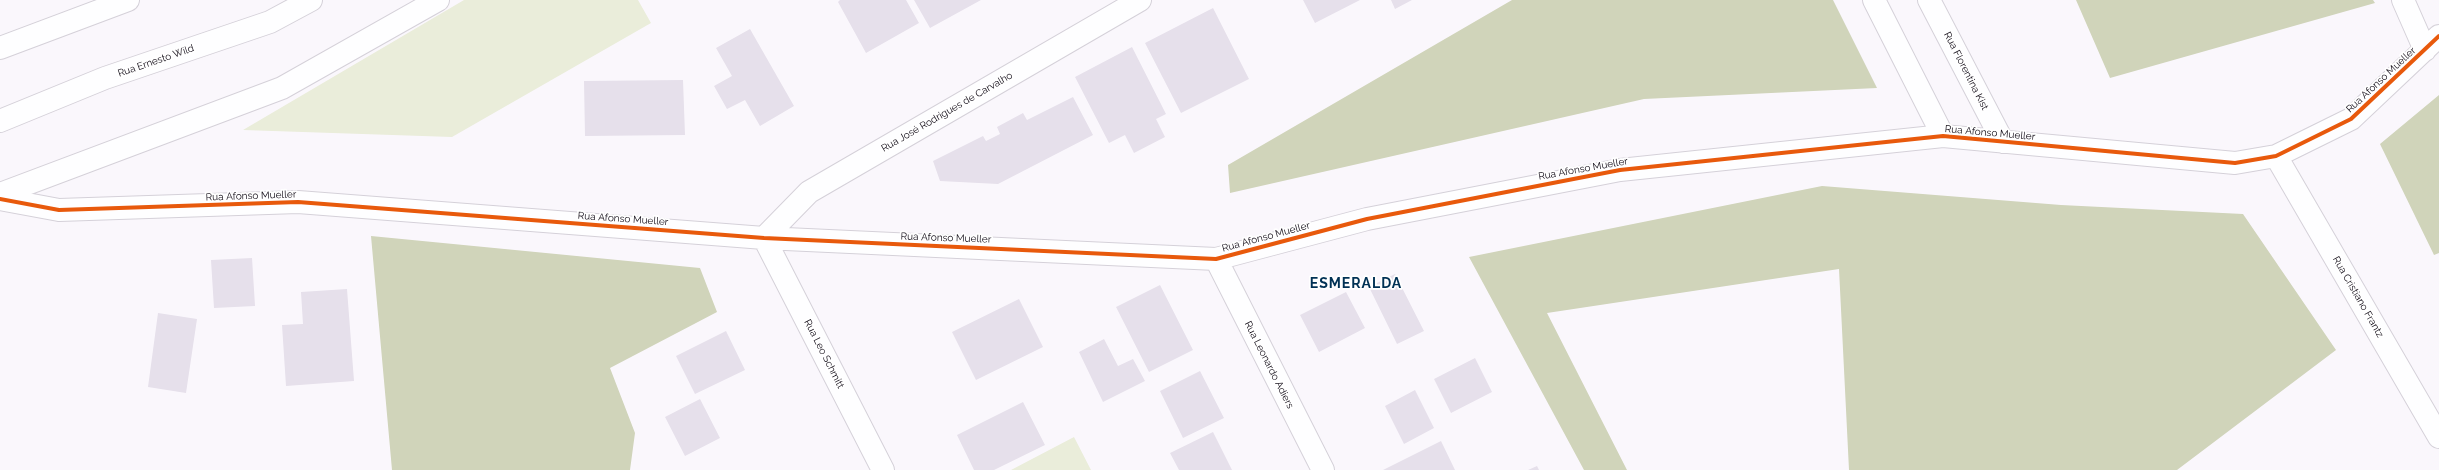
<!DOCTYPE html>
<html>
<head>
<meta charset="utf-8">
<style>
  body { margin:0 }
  canvas { display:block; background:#faf7fc }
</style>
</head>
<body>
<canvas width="2439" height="470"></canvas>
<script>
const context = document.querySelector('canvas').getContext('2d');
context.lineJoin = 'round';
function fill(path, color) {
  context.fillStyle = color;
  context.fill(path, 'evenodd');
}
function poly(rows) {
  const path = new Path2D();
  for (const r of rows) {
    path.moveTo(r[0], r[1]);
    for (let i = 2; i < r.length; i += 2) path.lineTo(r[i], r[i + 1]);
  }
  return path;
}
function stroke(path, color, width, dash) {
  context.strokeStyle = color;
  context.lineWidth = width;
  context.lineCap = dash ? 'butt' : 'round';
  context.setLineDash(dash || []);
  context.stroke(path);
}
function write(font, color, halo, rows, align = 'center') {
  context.font = font + ' Raleway,sans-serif';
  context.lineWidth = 3.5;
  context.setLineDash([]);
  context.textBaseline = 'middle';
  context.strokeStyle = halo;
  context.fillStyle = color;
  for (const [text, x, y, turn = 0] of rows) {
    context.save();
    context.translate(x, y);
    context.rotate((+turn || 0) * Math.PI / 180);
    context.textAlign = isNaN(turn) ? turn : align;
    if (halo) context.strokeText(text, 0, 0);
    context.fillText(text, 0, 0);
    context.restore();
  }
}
fill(poly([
  [464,0,638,0,651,23,452,137,243,130],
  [1074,437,1091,470,1011,470]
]), '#eaedda');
fill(poly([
  [1512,0,1833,0,1877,88,1644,99,1230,193,1228,165],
  [2076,0,2373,0,2375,3,2110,78],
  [2439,95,2439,253,2434,255,2380,144],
  [1822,186,2061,205,2243,214,2336,350,2177,470,1849,470,1839,269,1547,313,1627,470,1584,470,1469,257],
  [371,236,700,268,717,312,610,368,635,433,630,470,392,470]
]), '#d0d4ba');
fill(poly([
  [840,0,906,0,919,23,866,53,838,2],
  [914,0,981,0,930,28],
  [1303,0,1360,0,1315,23],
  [1391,0,1412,0,1395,9],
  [1213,8,1249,79,1181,113,1145,43],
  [750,29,794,106,760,126,745,100,727,109,714,86,732,76,716,48],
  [1132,47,1166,114,1156,119,1165,137,1134,153,1125,135,1109,143,1075,77],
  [683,80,685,135,585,136,584,81],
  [1073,97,1093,135,998,184,940,181,933,161,983,136,986,141,1000,134,997,127,1023,113,1027,120],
  [252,258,255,306,214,308,211,260],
  [1395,274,1424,331,1397,344,1369,287],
  [1160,285,1193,350,1149,372,1116,307],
  [347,289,354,381,286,386,282,325,303,324,301,292],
  [1346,292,1365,328,1319,352,1300,315],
  [1019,299,1043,347,976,380,952,332],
  [158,313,197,319,186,393,148,387],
  [726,331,745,370,695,394,676,356],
  [1104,339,1118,366,1133,359,1145,381,1103,402,1079,352],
  [1475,358,1492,392,1451,413,1434,379],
  [1200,371,1224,418,1183,438,1160,391],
  [1415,390,1434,428,1404,444,1385,406],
  [700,399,720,438,685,456,665,417],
  [1023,402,1045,445,994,470,974,470,957,435],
  [1213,432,1232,470,1179,470,1170,453],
  [1441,441,1455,470,1383,470],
  [1537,466,1539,470,1528,470]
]), '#e6e0eb');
const street = poly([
  [1874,0,1943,136],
  [1929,0,2003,142],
  [2403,0,2425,50],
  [0,48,128,0],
  [2276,156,2439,437],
  [0,194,282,88,438,0],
  [0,199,59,210,298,202,764,238,1216,259,1367,219,1620,170,1943,136,2235,163,2276,156,2351,119,2439,36],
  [1216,259,1323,470],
  [883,470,764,238,809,192,1140,0]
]);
const secondary = poly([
  [0,121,105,78,270,22,311,0]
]);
stroke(street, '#d5d1d9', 24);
stroke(secondary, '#d5d1d9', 24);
stroke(street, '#fefeff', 22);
stroke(secondary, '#fefeff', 22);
stroke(poly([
  [0,199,59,210,298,202,764,238,1216,259,1367,219,1620,170,1943,136,2235,163,2276,156,2351,119,2439,36]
]), '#e8590c', 4);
write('10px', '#100a15', '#fff', [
  ["Rua Ernesto Wild",156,61,-19],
  ["Rua Florentina Kist",1966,71,63],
  ["Rua Afonso Mueller",2381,80,-43],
  ["Rua José Rodrigues de Carvalho",947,112,-30],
  ["Rua Afonso Mueller",1990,133,5],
  ["Rua Afonso Mueller",1583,169,-10],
  ["Rua Afonso Mueller",251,196,-2],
  ["Rua Afonso Mueller",623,219,4],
  ["Rua Afonso Mueller",1266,237,-15],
  ["Rua Afonso Mueller",946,238,2],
  ["Rua Cristiano Frantz",2358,297,60],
  ["Rua Leo Schmitt",824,354,63],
  ["Rua Leonardo Adiers",1269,365,63]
]);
context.letterSpacing = '1px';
write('bold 14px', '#003154', '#fff', [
  ["ESMERALDA",1356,284]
]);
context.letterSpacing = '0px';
</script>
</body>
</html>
